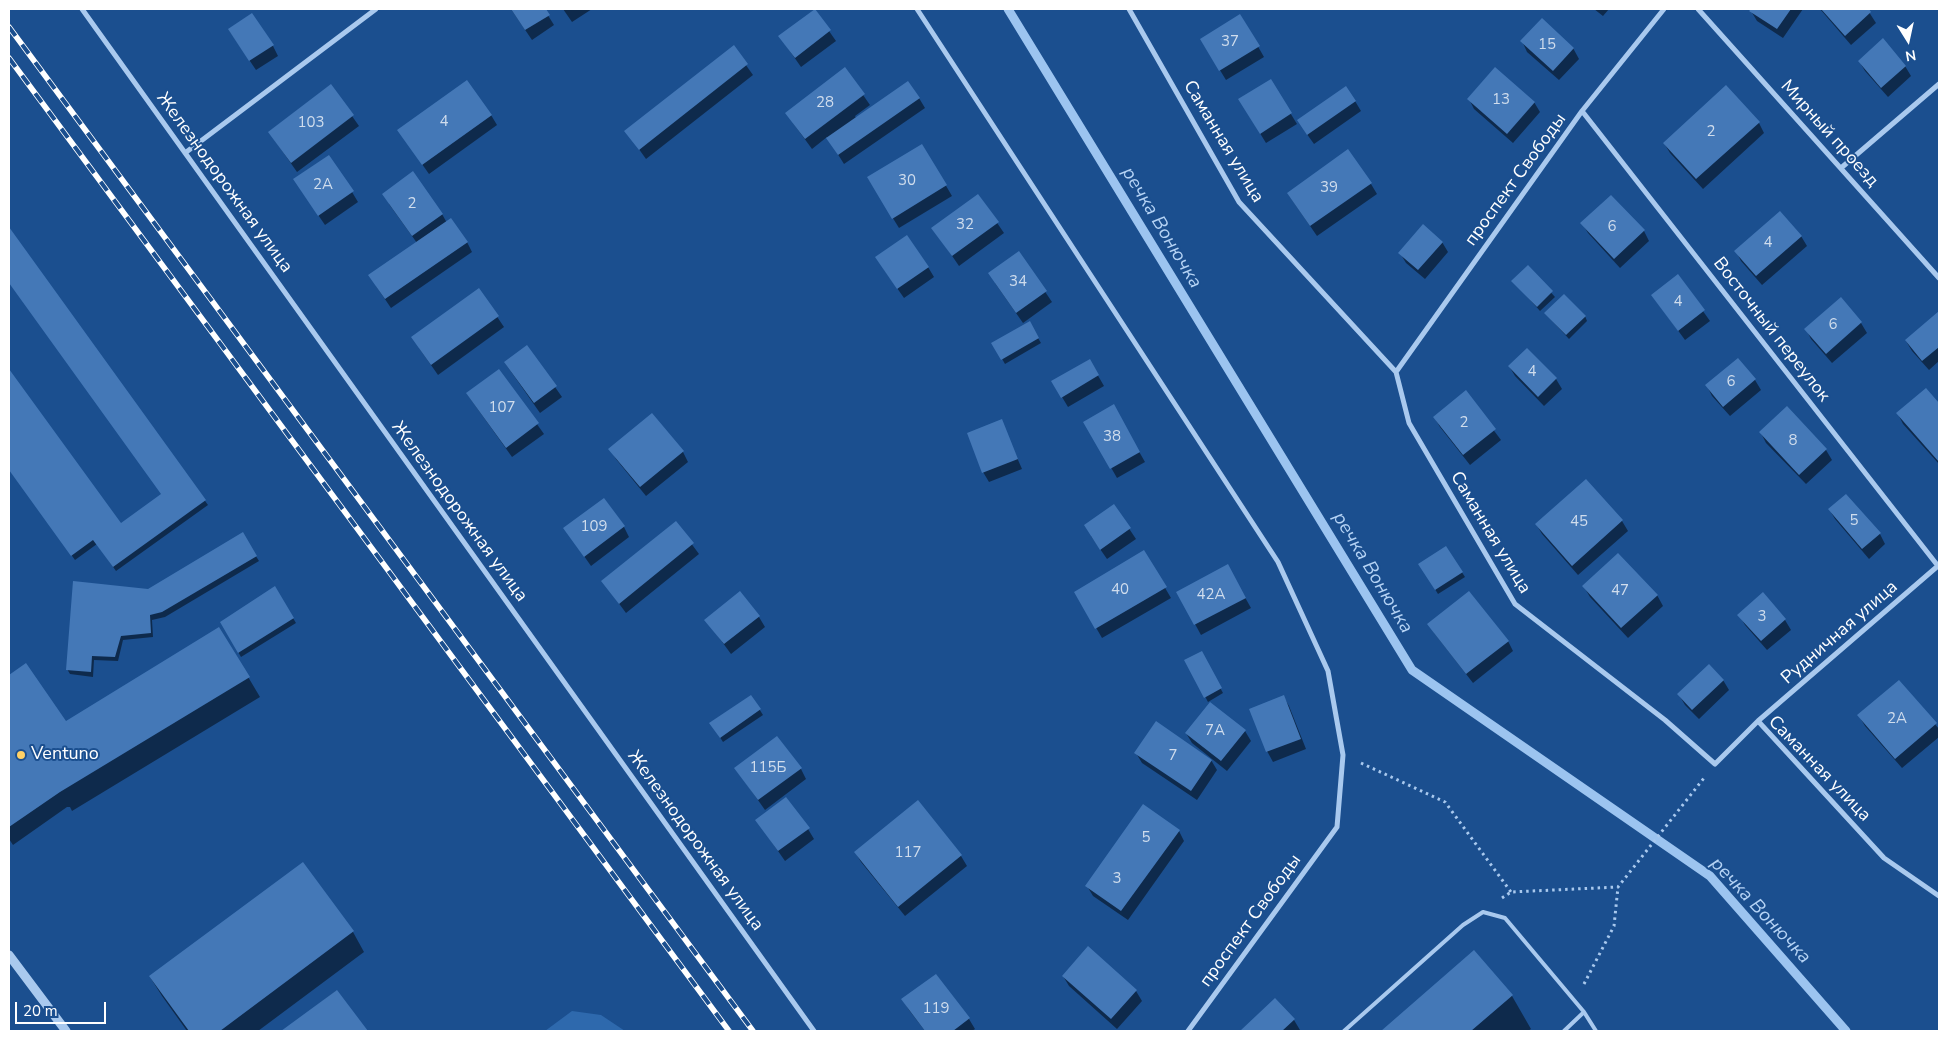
<!DOCTYPE html>
<html>
<head>
<meta charset="utf-8">
<style>
  body { margin:0 }
  #map { position:relative; width:1948px; height:1040px; overflow:hidden; background:#1b4f8f; font-family:"Nunito Sans",sans-serif }
  canvas { display:block }
  .frame { position:absolute; inset:0; border:10px solid #fff; pointer-events:none }
  .north { position:absolute; left:1883px; top:15px; width:50px; height:50px; -webkit-text-stroke:4px #1b4f8f; paint-order:stroke; rotate:170deg; font-size:14px; font-weight:700; line-height:20px; text-align:center; color:#fff }
  .north::after { content:''; display:block; margin:auto; width:18px; height:22px; background:#fff; clip-path:polygon(50% 0,100% 100%,50% 72%,0 100%) }
  .scale { position:absolute; left:15px; top:1002px; width:91px; height:22px; box-sizing:border-box; border:2px solid #fff; border-top:0; padding-left:6px; font-size:15px; line-height:18px; white-space:nowrap; color:#fff; -webkit-text-stroke:4px #1b4f8f; paint-order:stroke }
</style>
</head>
<body>
<div id="map">
<canvas width="1948" height="1040"></canvas>
<div class="frame"></div>
<div class="north">N</div>
<div class="scale">20 m</div>
</div>
<script>
const context = document.querySelector('canvas').getContext('2d');
context.lineJoin = 'round';
function fill(path, color) {
  context.fillStyle = color;
  context.fill(path, 'evenodd');
}
function poly(rows) {
  const path = new Path2D();
  for (const r of rows) {
    path.moveTo(r[0], r[1]);
    for (let i = 2; i < r.length; i += 2) path.lineTo(r[i], r[i + 1]);
  }
  return path;
}
function stroke(path, color, width, dash) {
  context.strokeStyle = color;
  context.lineWidth = width;
  context.lineCap = dash ? 'butt' : 'round';
  context.setLineDash(dash || []);
  context.stroke(path);
}
function write(font, color, halo, rows, align = 'center') {
  context.font = font + ' "Nunito Sans",sans-serif';
  context.lineWidth = 4;
  context.setLineDash([]);
  context.textBaseline = 'middle';
  context.strokeStyle = halo;
  context.fillStyle = color;
  for (const [text, x, y, turn = 0] of rows) {
    context.save();
    context.translate(x, y);
    context.rotate((+turn || 0) * Math.PI / 180);
    context.textAlign = isNaN(turn) ? turn : align;
    if (halo) context.strokeText(text, 0, 0);
    context.fillText(text, 0, 0);
    context.restore();
  }
}
fill(poly([
  [572,1011,601,1015,625,1031,545,1031]
]), '#2e69ad');
fill(poly([
  [511,9,544,9,554,25,532,40],
  [563,9,592,9,572,22],
  [1594,9,1609,9,1603,16],
  [1752,9,1803,9,1783,38,1757,21,1751,11],
  [1820,9,1867,9,1876,23,1851,45],
  [815,11,836,41,801,67,780,37],
  [1240,15,1264,57,1226,80,1207,49],
  [229,30,273,46,278,56,256,70],
  [1522,41,1573,48,1579,59,1559,80,1527,52],
  [733,47,753,75,646,159,626,131],
  [1859,61,1905,66,1911,76,1888,97,1865,71],
  [845,69,870,105,855,116,856,118,919,98,925,108,844,164,827,137,812,149,793,123],
  [1270,80,1297,124,1266,143,1245,109],
  [331,86,359,126,297,172,269,132],
  [1469,99,1534,102,1540,112,1513,143,1474,109],
  [1355,101,1361,111,1314,144,1304,130],
  [491,115,497,125,429,174,398,130],
  [1759,123,1764,133,1703,189,1670,153,1664,143],
  [922,145,952,196,899,228,868,178],
  [1371,184,1377,194,1317,236,1288,194],
  [301,190,352,192,358,202,325,225],
  [978,195,1004,233,959,266,933,228],
  [389,204,442,214,447,223,467,242,472,252,391,308,376,286,417,243],
  [1582,223,1644,231,1649,241,1620,268,1588,233],
  [9,229,208,505,116,571,97,544,75,560,9,469,9,371,121,525,163,495,9,282],
  [1801,236,1807,246,1762,285,1741,261,1736,251],
  [1442,242,1448,252,1425,279,1406,263,1400,253],
  [1019,253,1052,302,1023,323,995,283],
  [928,267,934,277,904,298,883,268],
  [1528,267,1555,297,1540,311,1513,281],
  [1678,276,1710,321,1685,340,1652,295],
  [479,290,504,327,438,375,419,348],
  [1841,299,1861,323,1867,333,1832,363,1811,339,1806,329],
  [1545,313,1585,316,1587,321,1569,339],
  [1939,313,1939,361,1929,370,1912,351,1906,341],
  [1029,323,1041,343,1005,364,993,343],
  [527,347,562,397,540,413,505,363],
  [1089,360,1104,386,1068,407,1053,382],
  [1738,360,1755,380,1761,390,1730,416,1712,396,1707,386],
  [1509,366,1556,379,1562,389,1544,406,1515,376],
  [499,371,544,434,512,457,467,394],
  [1926,389,1939,405,1939,464,1903,424,1898,414],
  [1465,392,1501,440,1470,465,1440,427,1434,417],
  [1113,406,1145,462,1117,478,1085,422],
  [1001,421,1022,469,989,482,983,472],
  [1761,433,1826,450,1832,460,1806,484,1766,443],
  [610,449,683,452,688,462,646,496,616,459],
  [1586,480,1622,521,1628,531,1578,575,1542,534,1536,524],
  [1114,506,1136,539,1107,559,1091,536],
  [1829,509,1880,534,1885,544,1869,559,1835,519],
  [676,523,699,554,626,613,603,582],
  [624,527,629,537,591,566,565,529],
  [242,534,259,561,165,617,152,620,153,637,123,640,118,661,94,660,93,677,70,674,67,669,148,590],
  [1446,548,1465,577,1438,594,1420,565],
  [1144,552,1171,598,1102,638,1076,593],
  [1233,576,1251,608,1201,635,1178,593],
  [1584,587,1657,595,1663,606,1628,638,1590,597],
  [275,588,296,623,241,657,221,622],
  [1763,594,1785,620,1791,630,1767,650,1745,625,1739,615],
  [759,617,765,627,731,654,706,620],
  [1429,624,1508,641,1513,651,1473,683,1435,634],
  [219,628,260,697,72,811,70,807,67,807,13,845,9,839,9,677,26,665,66,722],
  [1201,653,1223,693,1208,702,1186,661],
  [1723,680,1729,690,1699,719,1685,705,1679,695],
  [1899,681,1939,729,1939,737,1902,768,1865,726,1859,716],
  [751,696,763,715,723,742,714,728],
  [1283,696,1289,706,1306,749,1273,762,1267,751],
  [1245,731,1251,741,1227,771,1192,743,1186,733],
  [1136,753,1211,760,1217,770,1197,800,1142,763],
  [736,769,801,769,806,779,765,810],
  [918,802,961,856,967,866,905,916,861,862,855,852],
  [757,821,808,829,814,839,785,861],
  [1179,831,1184,841,1128,920,1093,896,1087,886],
  [302,864,353,932,364,952,258,1031,187,1031,162,996,150,977],
  [1473,952,1512,996,1531,1029,1528,1031,1383,1031],
  [936,975,969,1019,975,1029,972,1031,925,1031,909,1010,903,1000],
  [1063,976,1136,991,1142,1001,1117,1029,1069,986],
  [336,991,366,1031,283,1031],
  [1275,1000,1294,1020,1300,1030,1242,1031]
]), '#0007');
stroke(poly([
  [1008,9,1412,670,1710,876,1846,1031]
]), '#9cc4f0', 9);
fill(poly([
  [511,9,546,9,550,15,525,30],
  [815,9,831,30,795,58,778,36],
  [1751,9,1791,9,1777,29,1749,11],
  [1821,9,1869,9,1871,12,1845,36],
  [252,13,274,45,249,61,228,29],
  [1240,14,1260,46,1219,71,1200,39],
  [1542,18,1574,48,1553,71,1520,41],
  [1883,38,1906,66,1881,88,1858,61],
  [734,45,748,64,639,150,624,131],
  [845,67,865,94,805,139,785,113],
  [1495,67,1535,102,1507,134,1467,99],
  [1271,79,1292,113,1260,134,1238,99],
  [467,80,492,115,422,165,397,130],
  [908,81,920,98,838,155,826,138],
  [331,84,354,115,291,163,268,132],
  [1726,85,1760,122,1696,179,1663,143],
  [1346,86,1356,101,1307,135,1297,120],
  [922,144,947,185,892,219,867,177],
  [1348,149,1372,183,1310,226,1287,193],
  [329,155,354,191,318,216,293,179],
  [413,171,443,214,412,236,382,194],
  [978,194,999,222,952,256,931,228],
  [1611,195,1645,230,1614,259,1580,223],
  [1780,211,1802,236,1756,276,1734,251],
  [451,218,468,242,385,299,368,275],
  [1423,224,1443,242,1418,270,1398,253],
  [9,227,206,500,113,567,93,540,71,556,9,470,9,369,121,523,161,494,9,283],
  [907,235,929,267,897,289,875,257],
  [1019,251,1047,291,1016,313,988,273],
  [1528,265,1553,291,1537,307,1511,281],
  [1678,274,1705,310,1678,331,1651,295],
  [479,288,499,316,431,365,411,337],
  [1564,294,1586,316,1566,335,1544,313],
  [1841,297,1862,322,1826,354,1804,329],
  [1939,311,1939,347,1922,361,1905,340],
  [1030,321,1039,338,1001,360,991,343],
  [527,345,557,386,534,403,504,362],
  [1527,348,1557,378,1538,397,1508,366],
  [1738,358,1756,379,1723,407,1705,385],
  [1090,359,1099,375,1061,398,1051,381],
  [499,369,539,423,506,448,466,393],
  [1926,388,1939,403,1939,462,1896,413],
  [1466,390,1496,429,1463,455,1433,417],
  [1114,404,1140,452,1110,469,1083,422],
  [1787,406,1827,449,1799,475,1759,432],
  [652,413,684,451,640,487,608,449],
  [1002,419,1018,459,982,473,967,433],
  [1586,479,1623,520,1572,566,1535,524],
  [1846,494,1881,533,1862,549,1828,509],
  [604,498,625,526,584,557,563,528],
  [1114,504,1131,528,1100,550,1084,525],
  [676,521,694,543,619,604,601,581],
  [243,532,257,556,162,612,150,615,151,633,121,636,115,657,92,656,91,672,66,670,73,581,148,589],
  [1446,546,1463,572,1435,590,1418,564],
  [1144,550,1167,587,1095,629,1074,592],
  [1618,553,1658,595,1621,628,1582,586],
  [1228,564,1246,598,1194,625,1176,592],
  [275,586,294,618,238,653,220,622],
  [740,591,760,616,724,644,704,620],
  [1469,591,1509,641,1466,674,1427,624],
  [1763,592,1786,619,1761,641,1737,615],
  [219,627,250,677,60,792,9,827,9,675,26,663,66,721],
  [1202,651,1222,688,1204,698,1184,660],
  [1709,664,1724,680,1692,710,1677,694],
  [1899,680,1937,723,1895,759,1857,715],
  [751,695,761,709,720,738,709,723],
  [1284,695,1301,739,1266,752,1249,709],
  [1210,702,1246,730,1221,761,1185,733],
  [1156,721,1212,760,1191,791,1134,753],
  [777,736,802,768,758,800,734,768],
  [786,797,810,828,778,851,755,820],
  [918,800,962,855,898,907,854,852],
  [1143,804,1180,830,1121,911,1085,886],
  [303,862,354,931,220,1031,189,1031,149,976],
  [1088,946,1137,990,1111,1019,1062,976],
  [1474,950,1513,995,1471,1031,1381,1031],
  [936,974,970,1018,953,1031,925,1031,901,999],
  [337,990,368,1031,281,1031],
  [1275,998,1295,1019,1282,1031,1240,1031]
]), '#4478b7');
stroke(poly([
  [1361,763,1445,802,1511,892],
  [1502,898,1511,892,1618,887,1704,778],
  [1584,984,1614,926,1618,887]
]), '#a9c9ee', 3, [2.5, 4]);
stroke(poly([
  [1344,1031,1463,925,1483,912,1505,918,1584,1012,1596,1031],
  [1564,1031,1584,1012]
]), '#a9c9ee', 4);
stroke(poly([
  [82,9,814,1031],
  [917,9,1278,562,1328,671,1343,755,1337,827,1188,1031],
  [1129,9,1239,202,1396,372,1409,423,1515,604,1665,720,1715,764,1758,721,1884,858,1939,896],
  [1698,9,1939,278],
  [1582,111,1938,566],
  [185,153,376,9],
  [1841,168,1939,84],
  [1396,372,1582,111,1664,9],
  [1758,721,1939,565]
]), '#a9c9ee', 5);
stroke(poly([
  [9,955,66,1031]
]), '#a9c9ee', 9);
const rail = poly([
  [9,27,753,1031],
  [9,58,729,1031]
]);
stroke(rail, '#fff', 5.5);
stroke(rail, '#1b4f8f', 4, [11]);
for (const [x, y, r, color] of [
  [21,755,5,"#ffd166"]
]) {
  const dot = new Path2D();
  dot.arc(x, y, r, 0, 2 * Math.PI);
  context.fillStyle = color;
  context.fill(dot);
  stroke(dot, '#1b4f8f', 2);
}
write('15px', '#d0dded', null, [
  ["37",1230,42],
  ["15",1547,45],
  ["13",1501,100],
  ["28",825,103],
  ["4",444,122],
  ["103",311,123],
  ["2",1711,132],
  ["30",907,181],
  ["2А",323,185],
  ["39",1329,188],
  ["2",412,204],
  ["32",965,225],
  ["6",1612,227],
  ["4",1768,243],
  ["34",1018,282],
  ["4",1678,302],
  ["6",1833,325],
  ["4",1532,372],
  ["6",1731,382],
  ["107",502,408],
  ["2",1464,423],
  ["38",1112,437],
  ["8",1793,441],
  ["5",1854,521],
  ["45",1579,522],
  ["109",594,527],
  ["40",1120,590],
  ["47",1620,591],
  ["42А",1211,595],
  ["3",1762,617],
  ["2А",1897,719],
  ["7А",1215,731],
  ["7",1173,756],
  ["115Б",768,768],
  ["5",1146,838],
  ["117",908,853],
  ["3",1117,879],
  ["119",936,1009]
]);
write('18px', '#fff', '#1b4f8f', [
  ["Мирный проезд",1829,134,48],
  ["Саманная улица",1223,142,59],
  ["проспект Свободы",1516,180,-54],
  ["Железнодорожная улица",224,183,54],
  ["Восточный переулок",1771,330,52],
  ["Железнодорожная улица",459,512,54],
  ["Саманная улица",1490,533,59],
  ["Рудничная улица",1840,633,-41],
  ["Саманная улица",1819,769,46],
  ["Железнодорожная улица",695,841,54],
  ["проспект Свободы",1251,921,-54]
]);
write('18px', '#fff', '#1b4f8f', [
  ["Ventuno",31,755]
], 'left');
write('italic 19px', '#b5d3f5', '#1b4f8f', [
  ["речка Вонючка",1161,228,59],
  ["речка Вонючка",1372,573,59],
  ["речка Вонючка",1760,911,47]
]);
</script>
</body>
</html>
